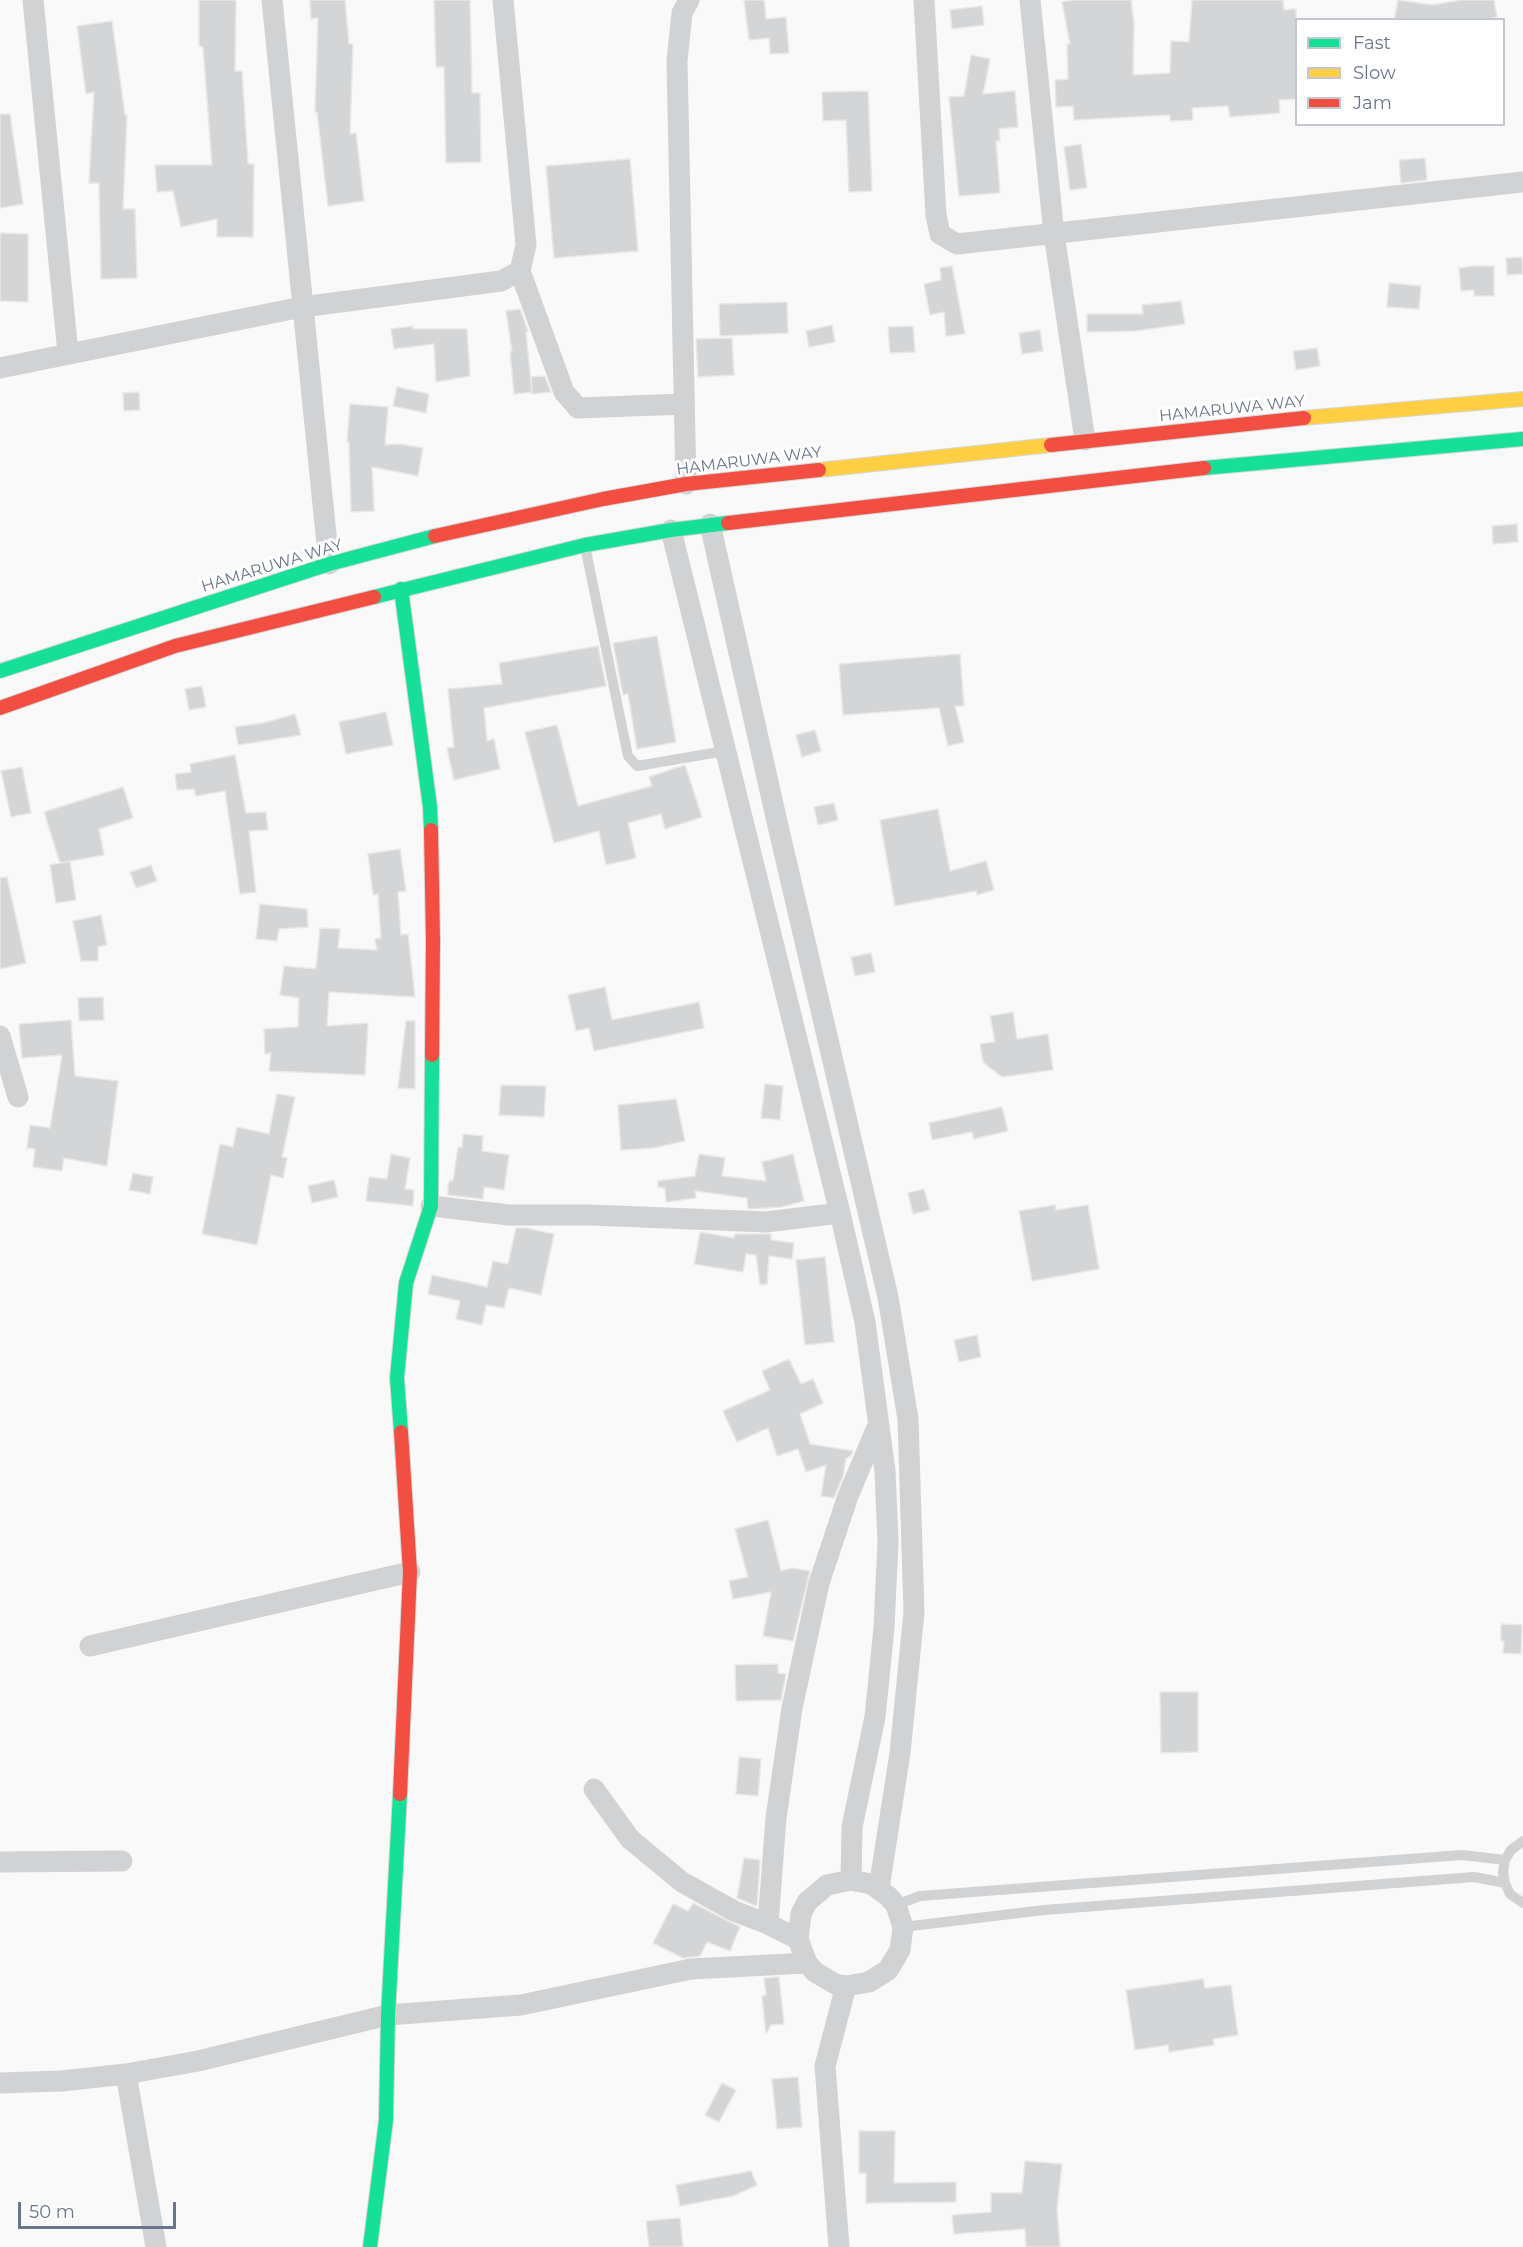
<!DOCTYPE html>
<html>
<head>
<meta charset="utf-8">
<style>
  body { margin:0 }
  #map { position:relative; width:1523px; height:2247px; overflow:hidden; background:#f9f9f9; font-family:Montserrat,sans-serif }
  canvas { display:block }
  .legend { position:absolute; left:1295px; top:18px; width:210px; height:108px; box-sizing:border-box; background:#fff; border:2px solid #c3c8d0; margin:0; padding:8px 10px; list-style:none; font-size:18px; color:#697589 }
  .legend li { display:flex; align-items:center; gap:12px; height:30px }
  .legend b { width:30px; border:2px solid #c3c8d0 }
  .scale { position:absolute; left:18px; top:2202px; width:158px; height:27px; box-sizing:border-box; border:3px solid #697589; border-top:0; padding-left:8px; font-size:18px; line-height:21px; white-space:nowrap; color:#697589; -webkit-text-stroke:4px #fff; paint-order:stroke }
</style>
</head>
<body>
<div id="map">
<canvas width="1523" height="2247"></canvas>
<ul class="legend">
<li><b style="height:8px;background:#16e098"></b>Fast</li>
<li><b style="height:8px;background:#ffcf43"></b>Slow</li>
<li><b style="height:8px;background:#f24e42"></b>Jam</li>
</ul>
<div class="scale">50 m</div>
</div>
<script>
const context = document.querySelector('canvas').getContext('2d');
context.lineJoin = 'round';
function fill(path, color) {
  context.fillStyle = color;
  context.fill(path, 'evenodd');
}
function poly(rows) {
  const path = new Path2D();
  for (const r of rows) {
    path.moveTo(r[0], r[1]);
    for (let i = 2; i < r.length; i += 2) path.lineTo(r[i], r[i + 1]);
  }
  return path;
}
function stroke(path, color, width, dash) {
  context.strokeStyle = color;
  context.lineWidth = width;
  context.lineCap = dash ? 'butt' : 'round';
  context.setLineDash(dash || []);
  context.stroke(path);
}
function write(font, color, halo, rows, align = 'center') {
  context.font = font + ' Montserrat,sans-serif';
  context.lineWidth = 6;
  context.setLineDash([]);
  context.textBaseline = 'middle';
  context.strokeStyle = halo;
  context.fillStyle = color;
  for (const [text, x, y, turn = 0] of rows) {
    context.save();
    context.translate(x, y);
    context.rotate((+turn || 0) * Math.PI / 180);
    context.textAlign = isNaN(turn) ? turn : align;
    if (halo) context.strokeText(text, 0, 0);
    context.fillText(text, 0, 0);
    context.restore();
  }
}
const building = poly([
  [199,0,236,0,235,71,242,71,248,164,254,164,253,237,217,237,217,219,181,227,173,191,157,192,155,165,212,165,203,47,199,46,199,0],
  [310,0,345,0,349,44,353,44,350,134,356,133,364,201,328,206,317,112,315,112,318,18,311,19,310,0],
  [434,0,470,0,472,93,480,93,481,162,446,163,444,67,436,67,434,0],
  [744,0,764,0,766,19,786,17,789,53,770,54,769,38,749,40,744,0],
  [1072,0,1131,0,1134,23,1133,75,1170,73,1171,41,1189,42,1192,0,1283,0,1284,10,1296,9,1296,99,1279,100,1280,113,1230,117,1228,106,1192,108,1193,120,1170,121,1170,115,1074,120,1073,106,1056,107,1055,80,1068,79,1067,44,1070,44,1062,2,1072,0],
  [1398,0,1433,5,1461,0,1494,0,1497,17,1484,20,1394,20,1398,0],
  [982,6,984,25,952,29,950,10,982,6],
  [112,21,125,115,127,115,123,209,135,209,137,278,101,279,99,183,89,183,94,92,86,94,77,26,112,21],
  [971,55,990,59,983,94,1015,91,1018,127,999,129,1000,141,996,141,1000,193,959,196,949,97,964,96,971,55],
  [868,91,872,191,849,192,846,120,823,121,822,92,868,91],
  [0,114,10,114,23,204,0,208,0,114],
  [1081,144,1087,188,1070,190,1064,147,1081,144],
  [1425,158,1427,180,1401,183,1399,160,1425,158],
  [630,159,638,251,554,258,546,166,630,159],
  [0,233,28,234,28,302,0,301,0,233],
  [1522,257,1523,274,1507,275,1506,258,1522,257],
  [952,266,965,334,946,336,944,312,930,315,924,284,941,280,940,268,952,266],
  [1474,266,1494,266,1494,296,1474,296,1474,290,1461,291,1459,268,1474,266],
  [1389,283,1421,286,1419,309,1387,307,1389,283],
  [1181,301,1185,324,1136,331,1087,332,1087,314,1143,314,1142,305,1181,301],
  [787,302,788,333,720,336,719,304,787,302],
  [520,309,528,331,526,332,532,392,514,394,510,352,512,352,506,311,520,309],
  [832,325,835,342,809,347,806,331,832,325],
  [413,326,413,329,467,329,470,376,436,382,434,344,394,349,391,329,413,326],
  [913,326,915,352,890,353,888,327,913,326],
  [1040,330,1043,351,1022,354,1019,333,1040,330],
  [732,338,734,375,698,377,696,339,732,338],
  [1317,348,1320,366,1296,370,1293,351,1317,348],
  [545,376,551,392,532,394,531,377,545,376],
  [397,387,429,394,426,413,393,406,397,387],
  [139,392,140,410,124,411,123,393,139,392],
  [350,404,388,407,385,445,400,444,423,448,418,476,372,467,374,511,351,512,349,442,347,442,350,404],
  [1517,524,1518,542,1493,544,1492,526,1517,524],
  [657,636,676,742,637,749,628,694,623,695,613,643,657,636],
  [598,646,606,686,484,708,487,741,494,739,500,769,454,780,447,748,454,747,448,689,502,684,499,663,598,646],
  [960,654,964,706,955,706,964,742,948,746,939,708,843,715,839,664,960,654],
  [202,686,206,707,189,710,185,689,202,686],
  [386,712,393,745,346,754,339,722,386,712],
  [295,714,301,735,238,745,235,727,263,723,295,714],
  [557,725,578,806,652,786,649,777,685,765,702,817,665,829,661,814,628,823,636,858,606,865,599,831,554,843,525,732,557,725],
  [815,730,821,751,802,757,796,735,815,730],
  [235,755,246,813,266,812,268,830,249,831,256,892,240,894,225,791,196,796,194,789,177,790,175,774,191,772,190,764,235,755],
  [22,767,31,813,11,817,1,771,22,767],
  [123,787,133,818,99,829,104,855,60,863,44,812,123,787],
  [834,803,838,820,818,825,814,807,834,803],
  [938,809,950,871,986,861,994,890,977,895,976,891,895,906,880,820,938,809],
  [400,849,406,891,398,892,401,935,408,934,415,997,329,992,327,1026,368,1023,365,1075,269,1071,271,1053,265,1054,264,1029,298,1027,299,998,280,995,284,966,316,969,320,928,340,929,338,948,377,950,375,939,381,938,378,894,373,895,368,854,400,849],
  [70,861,76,900,56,903,50,865,70,861],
  [151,865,157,881,136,888,130,872,151,865],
  [7,877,26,963,0,969,0,878,7,877],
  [260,904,307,909,308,927,279,929,277,941,256,939,260,904],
  [101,915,107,945,98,947,98,961,81,961,73,921,101,915],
  [871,953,875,972,855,976,851,957,871,953],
  [605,987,612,1020,699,1002,704,1028,594,1051,589,1028,576,1031,568,995,605,987],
  [103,997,104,1020,79,1021,78,998,103,997],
  [1013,1012,1017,1039,1048,1034,1053,1070,1002,1077,983,1062,980,1044,995,1042,990,1016,1013,1012],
  [71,1020,75,1076,118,1081,107,1166,64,1158,62,1171,33,1167,35,1149,27,1148,30,1125,50,1128,62,1055,22,1058,19,1024,71,1020],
  [406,1021,415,1021,415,1089,398,1088,406,1021],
  [765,1084,783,1086,780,1120,761,1118,765,1084],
  [501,1085,546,1086,544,1117,499,1115,501,1085],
  [277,1094,295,1097,282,1157,287,1158,283,1178,271,1175,257,1245,202,1234,220,1144,233,1147,237,1127,269,1134,277,1094],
  [676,1099,685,1141,653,1148,621,1150,618,1105,676,1099],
  [1002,1107,1008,1131,974,1139,972,1132,932,1140,929,1123,1002,1107],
  [463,1134,483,1136,482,1151,509,1155,504,1190,484,1187,483,1199,448,1195,448,1185,450,1180,453,1181,458,1147,462,1148,463,1134],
  [391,1154,410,1158,405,1189,414,1190,413,1206,366,1201,369,1177,387,1179,391,1154],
  [699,1154,725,1158,722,1176,766,1181,762,1162,793,1154,804,1201,781,1207,748,1209,747,1198,695,1191,696,1198,666,1202,665,1188,658,1187,658,1181,695,1176,699,1154],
  [133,1173,153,1177,150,1194,129,1190,133,1173],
  [334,1180,338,1197,312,1203,308,1186,334,1180],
  [924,1189,930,1210,913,1214,908,1193,924,1189],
  [1055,1205,1056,1210,1088,1205,1099,1269,1032,1281,1019,1211,1055,1205],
  [516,1228,526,1228,554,1234,541,1295,509,1288,504,1308,486,1305,482,1325,456,1319,460,1301,428,1294,432,1275,487,1287,493,1261,508,1264,516,1228],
  [700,1232,734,1238,735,1234,771,1234,771,1240,794,1243,792,1259,769,1256,767,1284,760,1285,756,1255,746,1254,743,1272,694,1264,700,1232],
  [825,1257,834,1342,805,1345,796,1260,825,1257],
  [977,1335,981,1357,959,1362,954,1340,977,1335],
  [789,1359,801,1384,813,1379,823,1403,800,1414,810,1444,853,1451,851,1456,846,1458,843,1476,834,1498,821,1496,826,1465,806,1472,798,1449,777,1456,768,1428,737,1442,723,1411,770,1390,762,1371,789,1359],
  [768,1520,781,1571,792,1568,810,1571,793,1641,763,1636,771,1592,733,1599,729,1581,748,1577,735,1529,768,1520],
  [1501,1624,1522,1625,1521,1654,1503,1653,1504,1641,1501,1641,1501,1624],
  [778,1664,778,1673,786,1674,781,1700,736,1701,735,1665,778,1664],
  [1160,1692,1198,1692,1198,1752,1161,1753,1160,1692],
  [739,1757,761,1759,758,1796,736,1794,739,1757],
  [744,1858,760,1860,757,1906,737,1898,744,1858],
  [693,1903,740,1927,730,1951,707,1942,700,1956,683,1958,653,1943,673,1904,688,1911,693,1903],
  [779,1977,784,2024,771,2025,766,2034,762,1996,766,1995,764,1978,779,1977],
  [1203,1979,1205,1988,1231,1985,1238,2035,1213,2039,1214,2045,1169,2052,1168,2045,1135,2050,1126,1990,1203,1979],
  [798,2077,802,2127,777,2129,772,2079,798,2077],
  [722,2083,736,2090,719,2122,705,2115,722,2083],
  [859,2131,895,2131,894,2183,956,2182,956,2202,866,2203,866,2173,859,2173,859,2131],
  [1025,2161,1062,2164,1057,2209,1060,2247,1026,2247,1025,2229,954,2234,952,2215,991,2212,991,2193,1022,2193,1025,2161],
  [751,2171,757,2185,733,2196,680,2206,676,2185,751,2171],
  [680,2218,683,2247,649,2247,646,2221,680,2218]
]);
fill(building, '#d4d5d6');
stroke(building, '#e8e8e8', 1.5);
const fast = poly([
  [1204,468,1523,439],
  [401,589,430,807,431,830],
  [374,597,585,545,671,530,728,523],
  [0,671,329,564,435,536],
  [401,1432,397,1378,406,1283,431,1206,432,1055],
  [370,2247,386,2120,388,2015,400,1794]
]);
const slow = poly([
  [1304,418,1523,399],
  [819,470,1051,445]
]);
const jam = poly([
  [1051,445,1304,418],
  [728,523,1204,468],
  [435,536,603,499,686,484,819,470],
  [0,708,175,646,374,597],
  [431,830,433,941,432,1055],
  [400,1794,410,1572,401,1432]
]);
stroke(fast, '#d6d7d8', 16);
stroke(slow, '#d6d7d8', 16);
stroke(jam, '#d6d7d8', 16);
stroke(poly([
  [585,546,628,756,637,766,725,751],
  [1523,1841,1511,1850,1505,1860,1503,1872,1505,1883,1510,1894,1523,1903],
  [896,1905,920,1896,1462,1855,1505,1860],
  [903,1927,1044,1910,1474,1877,1505,1883]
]), '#d1d2d4', 10);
stroke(poly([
  [33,0,68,353],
  [272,0,329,564],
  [503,0,526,245,520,271,564,392,578,408,684,404],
  [924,0,936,215,940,234,957,244,1523,182],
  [1030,0,1054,234,1085,440],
  [0,368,302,307,501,281,520,271],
  [686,484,677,61,682,13,689,0],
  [710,524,778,826,888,1297,908,1419,914,1612,900,1753,879,1888],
  [671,530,840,1213,865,1322,885,1471,888,1542,884,1628,875,1717,852,1827,851,1880],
  [0,1036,18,1097],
  [431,1206,509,1215,591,1215,766,1222,840,1213],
  [90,1646,410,1572],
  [594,1789,630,1839,682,1882,734,1911,768,1924,798,1939,807,1963,815,1972,835,1984,846,1986,869,1982,888,1970,900,1950,903,1927,896,1905,888,1896,871,1884,851,1880,827,1885,807,1902,801,1914,798,1939],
  [0,1862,122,1861],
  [768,1924,776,1818,792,1708,819,1583,848,1496,878,1425],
  [126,2074,156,2247],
  [0,2083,62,2081,126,2074,198,2061,388,2015,521,2005,691,1969,807,1963],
  [839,2247,825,2066,846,1986]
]), '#d1d2d4', 21);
stroke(fast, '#16e098', 14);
stroke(slow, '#ffcf43', 14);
stroke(jam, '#f24e42', 14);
write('16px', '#697589', '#fff', [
  ["HAMARUWA WAY",1232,409,-6],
  ["HAMARUWA WAY",749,461,-7],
  ["HAMARUWA WAY",272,566,-17]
]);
</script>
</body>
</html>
